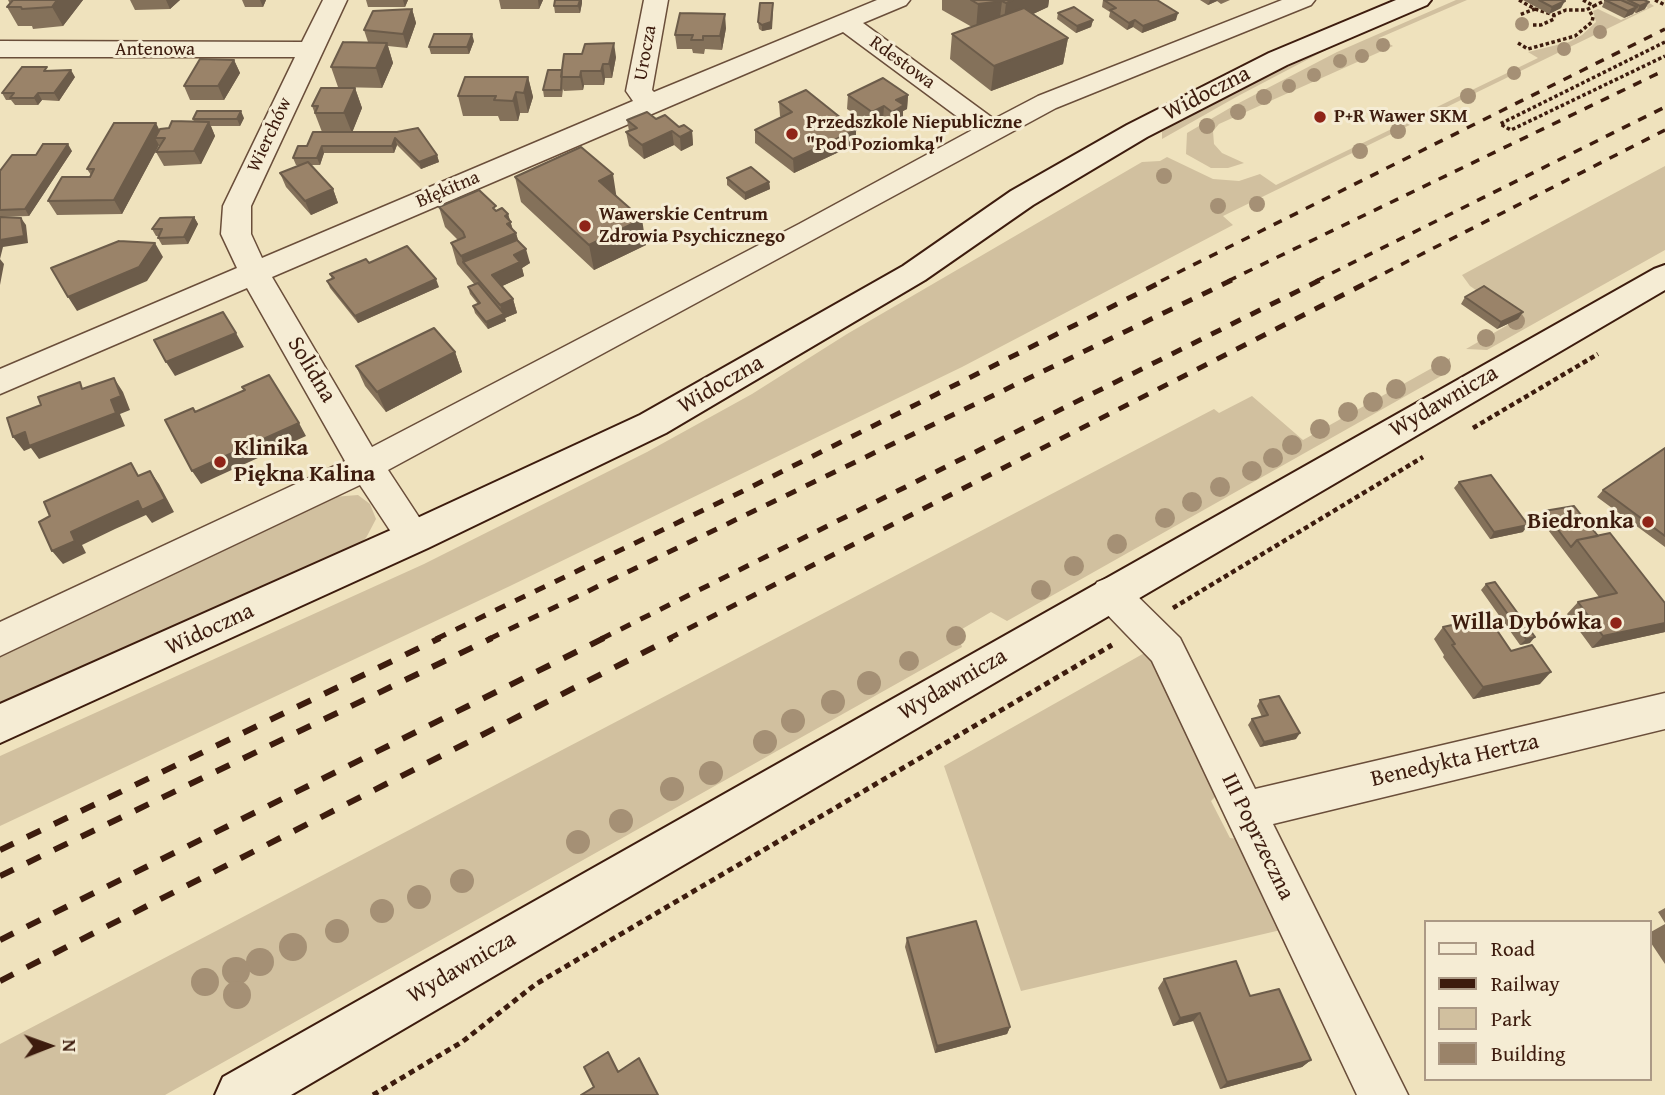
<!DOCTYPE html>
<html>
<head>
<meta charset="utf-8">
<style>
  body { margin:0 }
  #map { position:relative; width:1665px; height:1095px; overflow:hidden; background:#efe2bd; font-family:"Gentium Book Plus",serif }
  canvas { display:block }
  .legend { position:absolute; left:1424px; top:920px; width:228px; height:161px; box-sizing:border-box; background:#f5ecd4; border:2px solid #ab9985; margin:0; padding:9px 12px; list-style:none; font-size:21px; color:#3d1c0e }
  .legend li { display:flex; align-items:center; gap:14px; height:35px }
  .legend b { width:35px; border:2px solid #ab9985 }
  .north { position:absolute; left:14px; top:1011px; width:70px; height:70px; -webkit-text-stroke:5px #f5ecd4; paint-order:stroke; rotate:89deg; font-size:19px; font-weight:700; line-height:28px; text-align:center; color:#3d1c0e }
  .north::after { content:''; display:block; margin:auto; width:24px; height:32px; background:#3d1c0e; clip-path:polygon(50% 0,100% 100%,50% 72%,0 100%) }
</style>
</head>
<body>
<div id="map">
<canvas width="1665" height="1095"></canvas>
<ul class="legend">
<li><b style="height:9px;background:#f5ecd4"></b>Road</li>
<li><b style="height:9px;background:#3d1c0e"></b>Railway</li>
<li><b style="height:19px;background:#d1c09f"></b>Park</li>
<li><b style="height:19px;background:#9a8369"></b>Building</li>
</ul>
<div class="north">N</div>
</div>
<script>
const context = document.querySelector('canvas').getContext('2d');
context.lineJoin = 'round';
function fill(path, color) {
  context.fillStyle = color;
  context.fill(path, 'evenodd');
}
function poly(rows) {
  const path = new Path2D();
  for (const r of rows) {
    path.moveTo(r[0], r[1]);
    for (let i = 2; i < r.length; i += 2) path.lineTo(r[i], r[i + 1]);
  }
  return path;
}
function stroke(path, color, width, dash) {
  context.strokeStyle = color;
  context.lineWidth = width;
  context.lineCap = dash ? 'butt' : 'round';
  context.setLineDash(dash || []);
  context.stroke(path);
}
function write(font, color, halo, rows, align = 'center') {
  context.font = font + ' "Gentium Book Plus",serif';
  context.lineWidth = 6;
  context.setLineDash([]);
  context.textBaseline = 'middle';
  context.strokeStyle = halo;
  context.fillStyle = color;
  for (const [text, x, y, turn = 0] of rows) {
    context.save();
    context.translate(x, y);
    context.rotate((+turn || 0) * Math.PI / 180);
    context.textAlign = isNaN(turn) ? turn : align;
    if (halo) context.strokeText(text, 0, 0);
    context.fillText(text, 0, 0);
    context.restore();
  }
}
fill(poly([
  [1456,0,1467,0,1379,38,1393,46,1219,124,1213,131,1214,144,1222,153,1244,163,1228,168,1211,168,1186,154,1187,133,1235,105,1337,52],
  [1633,0,1645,0,1654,6,1223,216,1233,225,962,367,510,586,0,826,0,756,424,564,647,452,752,394,847,334,1142,162,1160,161,1167,157,1213,179,1239,181,1260,174,1276,185,1538,58,1528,52,1569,42,1582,35,1596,22,1593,11,1598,9,1621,20,1648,8],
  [1341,42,1238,96,1162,139,1162,130,1261,79],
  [1665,166,1665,250,1487,350,1466,349,1518,319,1470,286,1462,275],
  [1450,358,1450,371,1007,621,991,612,957,632,962,647,165,1095,0,1095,0,1044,1214,409,1219,413,1252,396,1303,440],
  [358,495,370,504,376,519,366,538,350,553,0,708,0,655,333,497],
  [1148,651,1218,794,1211,801,1230,838,1240,839,1285,929,1021,991,944,766]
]), '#d1c09f');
const street = poly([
  [323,0,347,0,251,206,251,234,262,258,633,101,626,91,644,0,668,0,652,90,654,92,877,0,910,0,906,5,863,23,994,119,1038,96,1282,0,1315,0,1311,5,1056,108,388,470,432,537,427,547,414,551,401,547,360,485,0,656,0,622,345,461,247,288,0,394,0,369,237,268,221,234,223,206,295,57,0,57,0,41,302,42,323,0],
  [843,32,974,129,799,224,372,447,272,277,843,32],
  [1110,577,1123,582,1180,638,1255,789,1665,693,1665,729,1273,824,1408,1095,1357,1095,1152,661,1097,604,1091,593,1097,582,1110,577]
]);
const secondary = poly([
  [1396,0,1431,0,1427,5,1287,65,1147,137,1033,205,925,280,666,433,428,548,0,743,0,704,400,526,640,415,903,266,1011,191,1127,125,1269,53,1396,0],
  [1665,265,1665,290,291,1095,215,1095,223,1077,1654,269,1665,265]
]);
stroke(street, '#6a4e3a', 3);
stroke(secondary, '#3d1c0e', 4);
stroke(poly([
  [1519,0,1535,9,1519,15],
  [1583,0,1594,6,1606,0],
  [1655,0,1665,5],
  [1535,9,1554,15,1566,10,1586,10,1594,6],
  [1533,25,1541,25,1554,19,1554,15],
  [1665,42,1500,124,1511,130,1665,56],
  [1518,43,1528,49,1575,36,1592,22,1593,17,1588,8]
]), '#3d1c0e', 3.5, [3.5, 2.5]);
stroke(poly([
  [1473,428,1598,354],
  [1173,608,1423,457]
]), '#3d1c0e', 4.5, [5, 3.5]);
stroke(poly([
  [373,1095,462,1042,536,984,1112,645]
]), '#3d1c0e', 5, [6, 4.5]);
fill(street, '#f5ecd4');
fill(secondary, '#f5ecd4');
stroke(poly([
  [1161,281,1665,29],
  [1228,281,1665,70],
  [1316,281,1665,107],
  [1369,281,1665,130]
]), '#3d1c0e', 3.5, [9, 9]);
stroke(poly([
  [436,639,739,493,1165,280],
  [489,639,1232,280],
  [601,639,1320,280],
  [668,639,1372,280]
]), '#3d1c0e', 5, [11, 11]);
stroke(poly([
  [0,850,440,638],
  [0,876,492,638],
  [0,940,604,638],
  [0,981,672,638]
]), '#3d1c0e', 6, [15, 15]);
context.fillStyle = '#a59075';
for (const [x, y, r] of [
  [1522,24,7],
  [1600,32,7],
  [1383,45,7],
  [1564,49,7],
  [1362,56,7],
  [1340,61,7],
  [1514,73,7],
  [1314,75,7],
  [1289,86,7],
  [1468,96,8],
  [1264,97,8],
  [1238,112,8],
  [1207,126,8],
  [1398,131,8],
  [1360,151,8],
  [1164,176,8],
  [1257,204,8],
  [1218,206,8],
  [1516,321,9],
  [1486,338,9],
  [1441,366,10],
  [1396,389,10],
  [1373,402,10],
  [1348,412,10],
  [1320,429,10],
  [1292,445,10],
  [1273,458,10],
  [1252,471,10],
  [1220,487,10],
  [1192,502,10],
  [1165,518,10],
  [1117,544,10],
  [1074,566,10],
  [1041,590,10],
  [956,636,10],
  [909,661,10],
  [869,683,12],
  [833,702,12],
  [793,721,12],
  [765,742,12],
  [711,773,12],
  [672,789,12],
  [621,821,12],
  [578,842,12],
  [462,881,12],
  [419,897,12],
  [382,911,12],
  [337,931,12],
  [293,947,14],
  [260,962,14],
  [236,971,14],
  [205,982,14],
  [237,995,14]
]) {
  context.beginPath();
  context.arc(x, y, r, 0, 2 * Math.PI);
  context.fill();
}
fill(poly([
  [8,0,83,0,63,26,33,29,32,26,18,26,7,7,10,4],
  [130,0,180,0,170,9,135,10],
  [214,0,276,0,266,0,263,7,245,7,242,0],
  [366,0,408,0,405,7,368,7],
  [499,0,543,0,539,9,501,9],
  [942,0,1049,0,1048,7,1033,14,1068,38,1063,64,991,91,950,59,952,34,972,27,942,10],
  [1103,0,1176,20,1142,33,1133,27,1127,30,1109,17,1110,12,1102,7],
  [1200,0,1230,0,1221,4,1217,1,1208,5],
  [1523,0,1563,0,1561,8,1549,14],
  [1605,0,1644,0,1645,9,1636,13,1634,12,1633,14,1624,18,1602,7],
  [582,3,580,13,555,13,554,6],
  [773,3,772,29,762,31,759,29,758,22],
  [412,9,416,23,407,48,388,46,393,63,382,88,338,87,331,67,368,42,364,30],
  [1058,13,1093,20,1091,27,1076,33,1057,19],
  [726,28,722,50,705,49,704,54,693,53,692,49,677,49,675,35],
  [474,41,469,54,431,54,429,47],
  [616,57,612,78,605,78,604,85,584,85,583,90,564,91,563,89,562,97,544,97,543,90,562,70],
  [234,60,240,73,224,100,190,100,184,86],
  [49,71,75,77,59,101,42,100,38,105,15,105,11,100,6,100,2,93],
  [528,77,533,97,528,113,520,113,518,121,500,121,498,116,463,116,458,96],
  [355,88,362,108,352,132,397,132,437,155,439,162,421,169,397,145,394,153,324,153,320,165,310,165,333,189,338,203,311,215,286,187,280,173,301,165,296,165,293,158,322,132,312,106],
  [848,95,908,95,907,109,903,111,903,119,891,125,883,120,872,126,847,109],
  [779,102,856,144,794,173,755,143,755,130,781,117,780,116],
  [244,118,240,126,211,126,215,136,201,164,164,166,156,152,159,147,159,145,122,214,57,215,48,201,90,177,91,175,87,169,160,130,194,122,193,119],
  [656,119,692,131,693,145,681,151,674,145,644,159,629,146,626,132,629,131,627,120],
  [72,151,29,216,0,217,0,171,36,155],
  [515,177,646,245,594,270,521,202],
  [727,178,769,182,770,189,745,200,727,185],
  [439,207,497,211,508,214,513,230,516,233,518,240,530,263,522,268,524,276,502,286,513,299,517,313,505,318,506,321,488,329,475,313,473,306,478,304,470,294,468,287,475,285,457,264,451,243,458,240,445,227],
  [194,217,198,224,188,244,162,245,158,238,159,236,156,236,152,229],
  [369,263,439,287,358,323,330,288,327,281,332,279,330,274],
  [1465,297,1523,312,1518,319,1497,329,1461,304],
  [455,352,462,372,386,412,365,386,356,366],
  [1665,448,1665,547,1597,497,1603,490],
  [1459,482,1523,532,1490,539,1454,488],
  [1544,511,1598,536,1665,603,1665,632,1592,648,1567,614,1578,602,1599,597,1539,518],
  [1486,584,1530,643,1520,645,1481,590],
  [1443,627,1511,651,1540,684,1473,699,1443,657,1444,655,1434,639],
  [1260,700,1296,739,1260,747,1248,725,1252,719,1262,717,1257,706],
  [1665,908,1665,923,1658,912],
  [1665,924,1665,964,1649,940,1649,933],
  [907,938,1010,1027,1007,1034,935,1053,905,947],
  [1164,979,1311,1060,1302,1067,1220,1089,1193,1021,1173,1026,1158,988]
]), '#84715a');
fill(poly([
  [57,0,83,0,63,26,52,7],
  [166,0,180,0,170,9],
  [260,0,266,0,263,7],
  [403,0,408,0,405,7],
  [538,0,543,0,539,9],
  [580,0,582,0,582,3,580,13,578,6],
  [1013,0,1049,0,1048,7,1003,28,1006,3],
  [1210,0,1218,0,1217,1,1208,5],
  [1002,1,999,26,976,30,978,4],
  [1565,1,1561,8,1549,14,1552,7],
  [1649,2,1645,9,1636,13,1640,6],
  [773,3,772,29,762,31,762,25],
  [1637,7,1633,14,1624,18,1628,11],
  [412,9,416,23,407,48,403,34],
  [1178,13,1176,20,1142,33,1143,26],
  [725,14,726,28,722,50,720,36],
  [1093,20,1091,27,1076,33,1077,26],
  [1135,20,1133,27,1127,30,1129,23],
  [472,34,474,41,469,54,467,47],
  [1068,38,1063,64,991,91,994,66],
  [387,43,393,63,382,88,376,68],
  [614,43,616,57,612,78,609,64],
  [234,60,240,73,224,100,218,86],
  [603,64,605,78,604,85,601,71],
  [71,70,75,77,59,101,54,93],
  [581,71,584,85,583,90,580,77],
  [528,77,533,97,528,113,524,93],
  [355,88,362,108,352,133,344,113],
  [516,92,520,113,518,121,513,101],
  [38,93,42,100,38,105,34,98],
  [908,95,907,109,903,111,903,119,891,125,892,112,896,100],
  [884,106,883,120,872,126,872,112],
  [241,111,244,118,240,126,237,119],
  [209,122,215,136,201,164,194,151],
  [156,123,163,137,155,138,159,145,122,214,114,200],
  [856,130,856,144,794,173,793,159],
  [672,131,674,145,644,159,642,145],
  [692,131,693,145,681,151,680,137],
  [395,138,397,145,394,153,392,146],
  [68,144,72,151,29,216,25,209],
  [322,146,324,153,320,165,317,158],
  [437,155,439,162,421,169,419,162],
  [613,174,617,200,599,181],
  [769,182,770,189,745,200,745,193],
  [333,189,338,203,311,215,305,201],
  [508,214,514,234,516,233,521,252,526,249,530,263,522,268,524,276,496,289,463,262,461,256,505,216],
  [194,217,198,224,188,244,184,237],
  [21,218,26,225,28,243,3,247,0,259,4,264,0,285,0,240],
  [642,219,646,245,594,270,589,245],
  [155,243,163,257,147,281,77,311,68,297],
  [436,279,439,287,358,323,355,316],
  [513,299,517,313,505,318,506,321,488,329,486,322,503,315,500,305],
  [1523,312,1518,319,1497,329,1501,322],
  [236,333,244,347,175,376,166,362],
  [455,352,462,372,386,412,377,392],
  [114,378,123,392,130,410,120,414,125,426,39,459,31,448,24,451,13,437,111,400],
  [299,423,306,436,201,484,192,471],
  [150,471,159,484,174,512,152,523,146,515,115,529,82,545,86,553,63,564,52,551,71,532,138,501],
  [1528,525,1523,532,1490,539,1494,532],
  [1665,623,1665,632,1592,648,1603,636],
  [1535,637,1530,643,1520,645,1526,639],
  [1551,672,1540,684,1473,699,1483,687],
  [1300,733,1296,739,1260,747,1264,742],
  [1200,1013,1193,1021,1173,1026,1180,1018],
  [1010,1027,1007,1034,935,1053,937,1046],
  [1311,1060,1302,1067,1220,1089,1227,1082]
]), '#6c5c4a');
const building = poly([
  [13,0,57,0,52,7,22,9,21,7,7,7,13,0],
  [555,0,580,0,578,6,554,6,555,0],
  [971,0,1013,0,1006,3,1002,1,978,4,971,0],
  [1104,0,1157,0,1178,13,1143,26,1135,20,1129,23,1110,10,1116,8,1104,0],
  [1539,0,1563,0,1565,1,1552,7,1539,0],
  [1605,0,1621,0,1637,7,1628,11,1605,0],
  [1628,0,1644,0,1649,2,1640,6,1628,0],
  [760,3,773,3,771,22,762,25,758,22,760,3],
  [1074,7,1093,20,1077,26,1058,13,1074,7],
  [1024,8,1068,38,994,66,952,34,1024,8],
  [412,9,403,34,364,30,373,11,412,9],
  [680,13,725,14,720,36,703,36,703,40,691,40,693,35,675,35,680,13],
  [434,34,472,34,467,47,429,47,434,34],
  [343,42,387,43,376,68,331,67,343,42],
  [614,43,609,64,603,64,601,71,581,71,580,77,561,77,564,54,582,54,585,44,614,43],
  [200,59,234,60,218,86,184,86,200,59],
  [22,67,47,67,44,71,71,70,54,93,38,93,34,98,10,98,14,93,2,93,22,67],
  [548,70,562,70,561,90,543,90,548,70],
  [465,77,528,77,524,93,516,92,513,101,494,100,496,96,458,96,465,77],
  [883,78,908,95,896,100,904,105,892,112,884,106,872,112,848,95,883,78],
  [321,88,355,88,344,113,315,113,318,106,312,106,321,88],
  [806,90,856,130,793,159,755,130,792,112,779,102,806,90],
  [197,111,241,111,237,119,193,119,197,111],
  [647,112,656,119,665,115,679,127,684,125,692,131,680,137,672,131,642,145,626,132,637,128,627,120,647,112],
  [172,121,209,122,194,151,156,152,165,138,155,138,160,129,169,128,172,121],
  [114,123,156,123,114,200,48,201,62,177,90,177,94,169,87,169,114,123],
  [418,128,437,155,419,162,395,138,392,146,322,146,317,158,293,158,298,146,307,146,313,132,397,132,418,128],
  [43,144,68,144,25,209,0,210,0,171,12,155,36,155,43,144],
  [581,147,613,174,599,181,642,219,589,245,515,177,581,147],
  [308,162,333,189,305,201,280,173,308,162],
  [751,167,769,182,745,193,727,178,751,167],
  [479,190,496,206,493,208,496,211,502,208,508,214,505,216,511,222,507,224,516,233,461,256,451,243,465,237,463,232,439,207,479,190],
  [0,217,21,218,24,236,0,240,0,217],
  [194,217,184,237,158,238,162,229,152,229,160,218,194,217],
  [517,240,526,249,514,255,520,262,492,275,513,299,500,305,463,262,517,240],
  [119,241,155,243,139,267,68,297,51,268,119,241],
  [407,246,436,279,355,316,327,281,334,278,330,274,366,259,369,263,407,246],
  [478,283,504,314,486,322,473,306,480,303,468,287,478,283],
  [1484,286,1523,312,1501,322,1465,297,1484,286],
  [223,312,236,333,166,362,154,340,223,312],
  [434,328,455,352,377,392,356,366,434,328],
  [269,375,299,423,192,471,165,420,193,408,195,412,245,390,242,387,269,375],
  [114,378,121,396,111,400,116,413,29,446,25,432,13,437,7,418,41,405,38,397,80,382,82,389,114,378],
  [1665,448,1665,536,1603,490,1665,448],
  [131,463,138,476,150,471,165,499,142,510,138,501,105,516,71,532,75,541,52,551,39,522,50,516,44,502,131,463],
  [1491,475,1528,525,1494,532,1459,482,1491,475],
  [1574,506,1598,536,1577,540,1571,547,1544,511,1574,506],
  [1610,533,1665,603,1665,623,1603,636,1578,602,1617,593,1577,540,1610,533],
  [1495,582,1535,637,1526,639,1486,584,1495,582],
  [1488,617,1511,651,1532,645,1551,672,1483,687,1452,645,1455,644,1443,627,1488,617],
  [1279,696,1300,733,1264,742,1252,719,1268,715,1260,700,1279,696],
  [976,921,1010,1027,937,1046,907,938,976,921],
  [1236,961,1250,996,1279,989,1311,1060,1227,1082,1200,1013,1180,1018,1164,979,1236,961],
  [608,1052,618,1072,639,1058,658,1095,581,1095,594,1087,584,1067,608,1052]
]);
fill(building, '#9a8369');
stroke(building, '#6c5c4a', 2);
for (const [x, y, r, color] of [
  [1320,117,7,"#8f2418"],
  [792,134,7,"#8f2418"],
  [585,226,7,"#8f2418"],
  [220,462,7,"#8f2418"],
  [1648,522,7,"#8f2418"],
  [1616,623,7,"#8f2418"]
]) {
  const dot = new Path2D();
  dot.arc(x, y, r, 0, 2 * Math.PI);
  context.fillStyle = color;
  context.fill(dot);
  stroke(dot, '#f5ecd4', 2.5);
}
write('19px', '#3d1c0e', '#f5ecd4', [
  ["Antenowa",155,50],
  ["Urocza",646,53,-80],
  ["Rdestowa",902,63,36],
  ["Wierchów",270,135,-65],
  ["Błękitna",448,190,-23]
]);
write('bold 19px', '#3d1c0e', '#f5ecd4', [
  ["P+R Wawer SKM",1334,117],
  ["Przedszkole Niepubliczne",806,123],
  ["\"Pod Poziomką\"",806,145],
  ["Wawerskie Centrum",599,215],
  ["Zdrowia Psychicznego",599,237]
], 'left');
write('23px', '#3d1c0e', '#f5ecd4', [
  ["Widoczna",1207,94,-27],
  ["Solidna",311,370,59],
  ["Widoczna",721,385,-30],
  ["Wydawnicza",1444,402,-30],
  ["Widoczna",210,630,-25],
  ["Wydawnicza",953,685,-30],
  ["Benedykta Hertza",1455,761,-13],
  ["III Poprzeczna",1257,837,64],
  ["Wydawnicza",462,968,-30]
]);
write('bold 23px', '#3d1c0e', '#f5ecd4', [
  ["Klinika",234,449,"left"],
  ["Piękna Kalina",234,475,"left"],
  ["Biedronka",1634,522],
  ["Willa Dybówka",1602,623]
], 'right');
</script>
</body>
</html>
